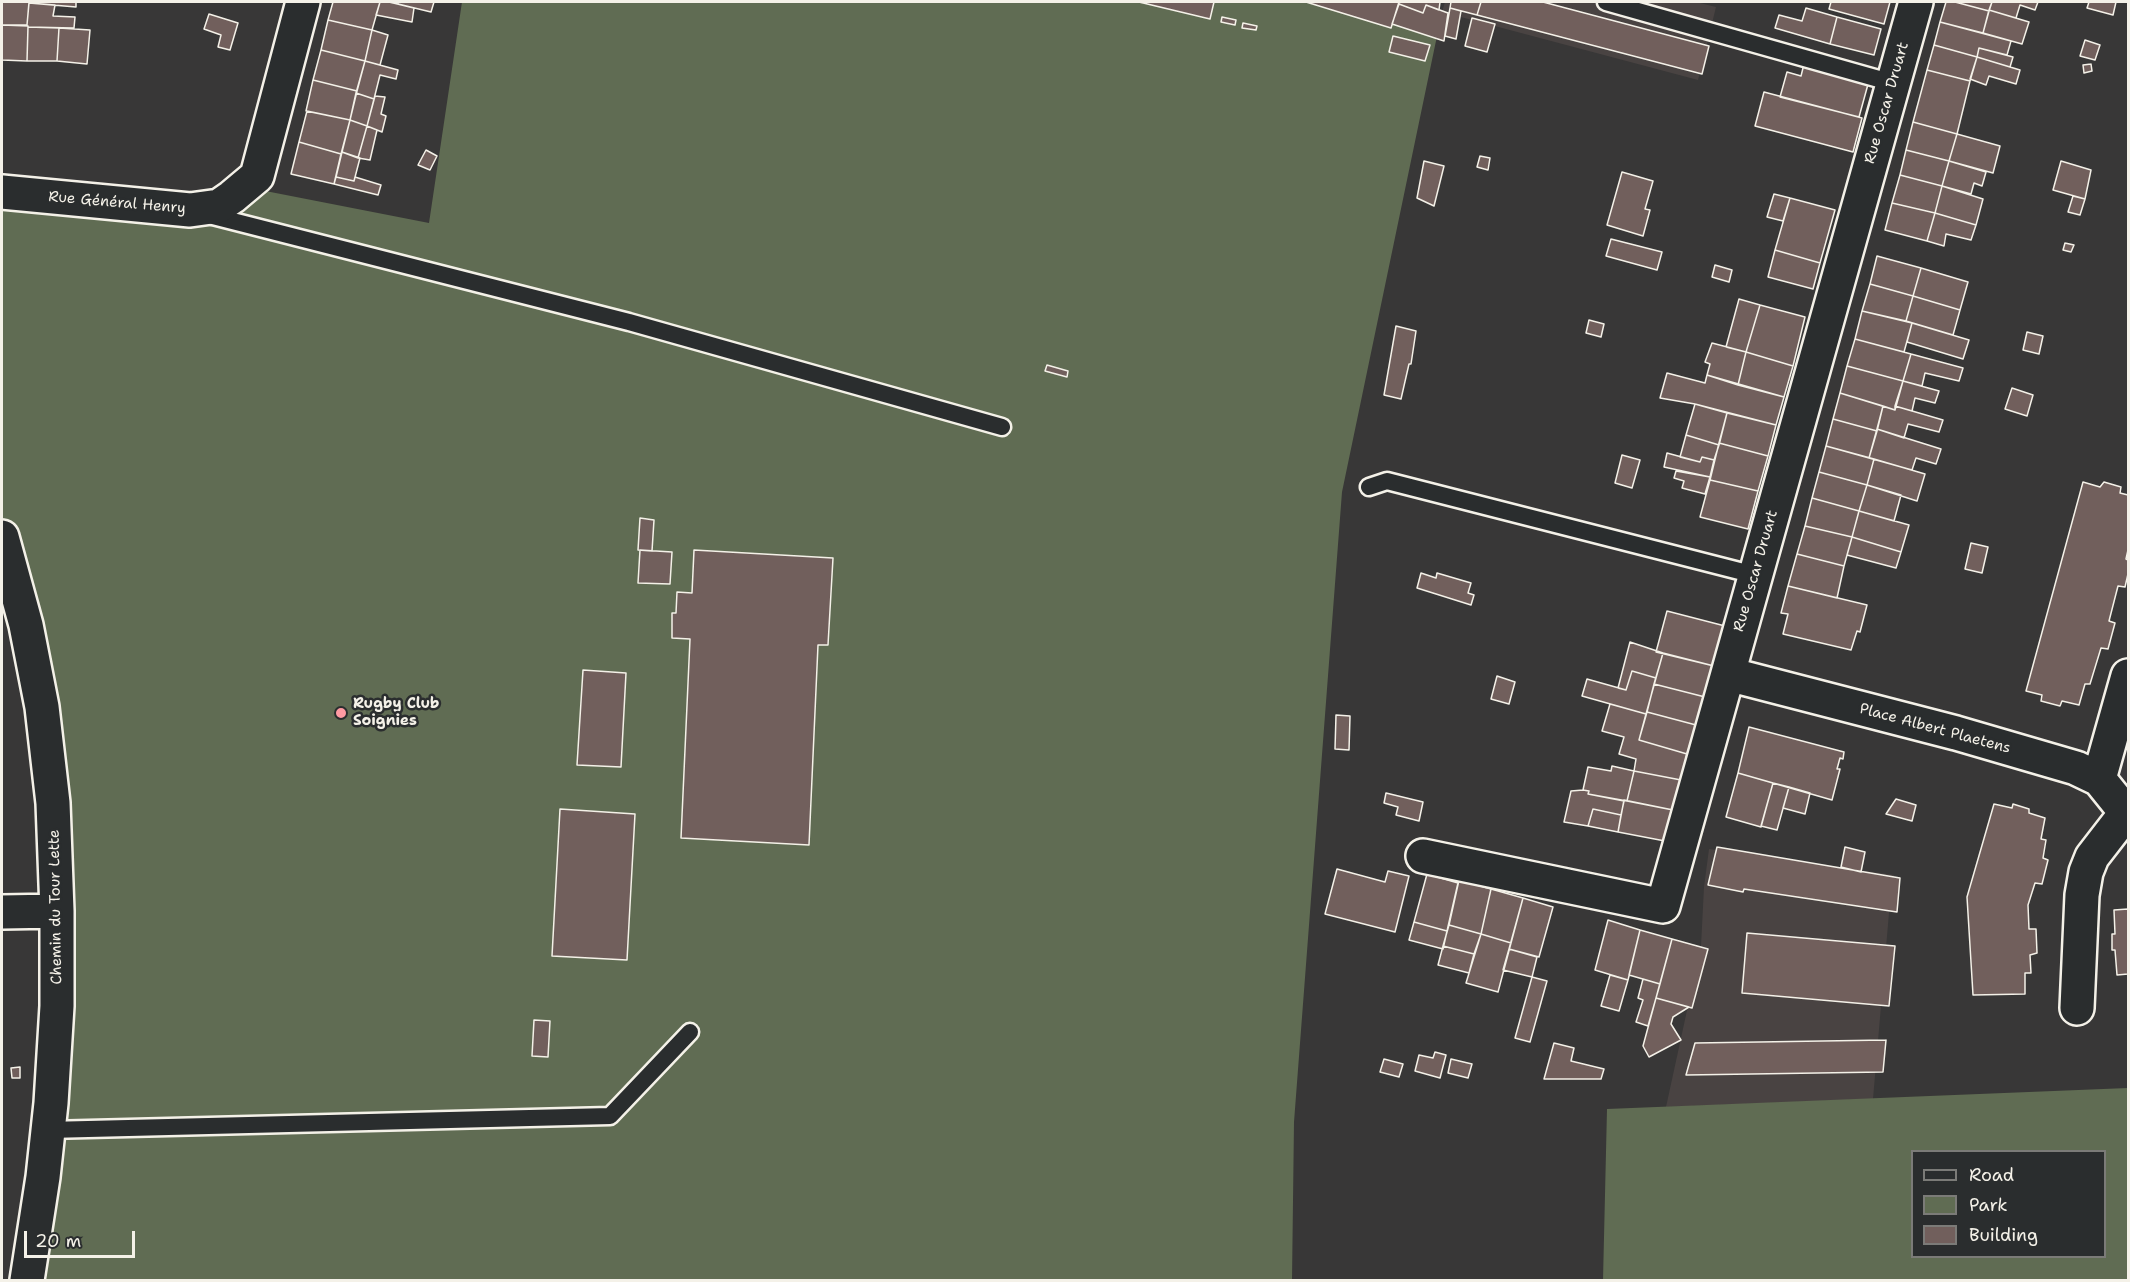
<!DOCTYPE html>
<html>
<head>
<meta charset="utf-8">
<style>
  body { margin:0 }
  #map { position:relative; width:2130px; height:1282px; overflow:hidden; background:#383737; font-family:"Shantell Sans",sans-serif }
  canvas { display:block }
  .frame { position:absolute; inset:0; border:3px solid #f4f1e8; pointer-events:none }
  .legend { position:absolute; left:1911px; top:1150px; width:195px; height:108px; box-sizing:border-box; background:#2a2d2e; border:2px solid #7b7b78; margin:0; padding:8px 10px; list-style:none; font-size:18px; color:#f4f1e8 }
  .legend li { display:flex; align-items:center; gap:12px; height:30px }
  .legend b { width:30px; border:2px solid #7b7b78 }
  .scale { position:absolute; left:24px; top:1231px; width:111px; height:27px; box-sizing:border-box; border:3px solid #f4f1e8; border-top:0; padding-left:8px; font-size:18px; line-height:21px; white-space:nowrap; color:#f4f1e8; -webkit-text-stroke:4px #2a2d2e; paint-order:stroke }
</style>
</head>
<body>
<div id="map">
<canvas width="2130" height="1282"></canvas>
<div class="frame"></div>
<ul class="legend">
<li><b style="height:8px;background:#2a2d2e"></b>Road</li>
<li><b style="height:16px;background:#606c53"></b>Park</li>
<li><b style="height:16px;background:#715f5c"></b>Building</li>
</ul>
<div class="scale">20 m</div>
</div>
<script>
const context = document.querySelector('canvas').getContext('2d');
context.lineJoin = 'round';
function fill(path, color) {
  context.fillStyle = color;
  context.fill(path, 'evenodd');
}
function poly(rows) {
  const path = new Path2D();
  for (const r of rows) {
    path.moveTo(r[0], r[1]);
    for (let i = 2; i < r.length; i += 2) path.lineTo(r[i], r[i + 1]);
  }
  return path;
}
function stroke(path, color, width, dash) {
  context.strokeStyle = color;
  context.lineWidth = width;
  context.lineCap = dash ? 'butt' : 'round';
  context.setLineDash(dash || []);
  context.stroke(path);
}
function write(font, color, halo, rows, align = 'center') {
  context.font = font + ' "Shantell Sans",sans-serif';
  context.lineWidth = 5;
  context.setLineDash([]);
  context.textBaseline = 'middle';
  context.strokeStyle = halo;
  context.fillStyle = color;
  for (const [text, x, y, turn = 0] of rows) {
    context.save();
    context.translate(x, y);
    context.rotate((+turn || 0) * Math.PI / 180);
    context.textAlign = isNaN(turn) ? turn : align;
    if (halo) context.strokeText(text, 0, 0);
    context.fillText(text, 0, 0);
    context.restore();
  }
}
fill(poly([
  [1445,2,1696,2,1716,7,1698,80,1442,12],
  [1709,849,1894,875,1889,913,1873,1099,1666,1107,1701,946,1704,887]
]), '#494342');
fill(poly([
  [462,2,1406,2,1442,12,1342,492,1294,1122,1292,1280,27,1280,57,911,2,537,2,192,178,208,245,187,429,223],
  [2128,1088,2128,1280,1603,1280,1607,1109],
  [1912,1152,2104,1152,2104,1256,1912,1256]
]), '#606c53');
const building = poly([
  [2,2,29,2,27,25,2,25,2,2],
  [29,2,76,2,76,7,29,3,29,2],
  [333,2,380,2,372,30,328,20,333,2],
  [380,2,389,2,414,8,412,22,376,15,380,2],
  [398,2,434,2,431,12,398,4,398,2],
  [1139,2,1214,2,1210,19,1139,2],
  [1306,2,1399,2,1391,28,1306,2],
  [1399,2,1440,2,1439,10,1426,5,1423,13,1399,4,1399,2],
  [1451,2,1481,2,1477,15,1450,8,1451,2],
  [1481,2,1543,2,1709,46,1702,74,1477,15,1481,2],
  [1831,2,1890,2,1884,24,1829,9,1831,2],
  [1946,2,1955,2,1989,11,1983,33,1940,22,1946,2],
  [1955,2,1992,2,1989,11,1955,2],
  [1992,2,2038,2,2035,10,2020,5,2016,18,1989,10,1992,2],
  [2089,2,2116,2,2113,15,2087,8,2089,2],
  [29,3,55,5,53,16,75,17,74,28,28,27,27,25,29,3],
  [1399,4,1423,13,1426,5,1448,13,1444,41,1392,24,1399,4],
  [1450,8,1461,11,1456,39,1445,36,1450,8],
  [1806,8,1837,17,1830,44,1775,28,1779,15,1802,21,1806,8],
  [1989,10,2029,22,2022,44,1983,33,1989,10],
  [209,14,238,23,230,50,218,47,221,35,204,29,209,14],
  [1222,17,1236,20,1235,25,1221,22,1222,17],
  [1837,17,1881,29,1874,55,1830,44,1837,17],
  [1472,18,1495,24,1487,52,1465,46,1472,18],
  [328,20,372,30,365,61,321,50,328,20],
  [1940,22,2011,41,2007,55,1979,48,1977,57,1934,45,1940,22],
  [1243,23,1257,26,1256,30,1242,28,1243,23],
  [2,25,28,26,27,61,2,60,2,25],
  [28,27,59,28,57,61,27,61,28,27],
  [59,28,90,30,87,64,57,61,59,28],
  [372,30,388,35,380,65,365,61,372,30],
  [1393,36,1430,45,1425,61,1389,52,1393,36],
  [2085,40,2100,45,2095,60,2080,56,2085,40],
  [1934,45,1977,57,1970,81,1927,70,1934,45],
  [1979,48,2013,57,2010,67,1977,57,1979,48],
  [321,50,365,61,357,91,313,80,321,50],
  [1977,57,2020,70,2016,84,1989,76,1986,85,1970,79,1977,57],
  [1805,60,1870,77,1859,117,1780,97,1787,72,1801,76,1805,60],
  [365,61,398,70,396,79,380,75,374,99,356,93,365,61],
  [2091,64,2092,71,2084,73,2083,65,2091,64],
  [1927,70,1970,81,1957,134,1913,122,1927,70],
  [313,80,357,91,350,120,306,111,313,80],
  [1764,92,1862,118,1853,152,1755,126,1764,92],
  [356,93,374,99,367,126,350,120,356,93],
  [375,96,385,97,381,114,386,116,382,132,367,126,375,96],
  [307,111,350,120,341,154,299,142,307,111],
  [350,120,367,126,358,158,342,152,350,120],
  [1913,122,1957,134,1949,161,1906,150,1913,122],
  [367,126,377,130,370,160,358,158,367,126],
  [1957,134,2000,146,1993,173,1949,161,1957,134],
  [299,142,341,154,334,184,291,174,299,142],
  [426,150,437,156,430,170,418,165,426,150],
  [1906,150,1949,161,1942,186,1900,175,1906,150],
  [342,152,360,158,354,181,336,177,342,152],
  [1480,156,1490,158,1488,170,1477,167,1480,156],
  [1424,161,1444,166,1434,206,1417,198,1424,161],
  [1949,161,1986,172,1982,186,1974,183,1971,194,1942,186,1949,161],
  [2061,161,2091,170,2085,199,2053,190,2061,161],
  [1622,172,1653,181,1645,209,1650,210,1643,236,1607,225,1622,172],
  [1900,175,1942,186,1935,213,1892,203,1900,175],
  [336,177,354,181,355,177,381,185,378,195,334,184,336,177],
  [1942,186,1983,199,1976,225,1935,213,1942,186],
  [1774,194,1790,198,1783,221,1767,217,1774,194],
  [2073,196,2085,199,2080,215,2068,212,2073,196],
  [1790,198,1835,210,1820,263,1775,250,1790,198],
  [1892,203,1935,213,1927,241,1885,230,1892,203],
  [1935,213,1976,225,1971,240,1946,234,1944,246,1927,241,1935,213],
  [1611,239,1662,252,1657,270,1606,256,1611,239],
  [2065,243,2074,245,2071,252,2063,250,2065,243],
  [1775,250,1820,263,1813,289,1768,277,1775,250],
  [1877,256,1921,268,1913,296,1870,284,1877,256],
  [1715,265,1732,270,1729,282,1712,277,1715,265],
  [1921,268,1968,282,1960,310,1913,296,1921,268],
  [1870,284,1913,296,1906,321,1862,311,1870,284],
  [1913,296,1960,310,1953,335,1906,321,1913,296],
  [1739,299,1760,305,1746,352,1726,347,1739,299],
  [1760,305,1805,317,1793,366,1746,352,1760,305],
  [1862,311,1912,323,1904,352,1855,339,1862,311],
  [1589,320,1604,324,1601,337,1586,333,1589,320],
  [1912,323,1969,340,1963,359,1907,342,1912,323],
  [1396,326,1416,331,1411,364,1409,364,1401,399,1384,395,1396,326],
  [2027,332,2043,336,2039,354,2023,350,2027,332],
  [1855,339,1911,354,1903,381,1847,366,1855,339],
  [1712,343,1746,352,1738,385,1707,375,1710,364,1705,362,1712,343],
  [1746,352,1793,366,1784,397,1738,385,1746,352],
  [1911,354,1963,368,1959,381,1925,373,1922,386,1903,381,1911,354],
  [1047,365,1068,371,1067,377,1045,371,1047,365],
  [1847,366,1903,381,1895,410,1840,393,1847,366],
  [1667,373,1705,383,1707,375,1784,397,1776,425,1695,404,1660,398,1667,373],
  [1903,381,1939,391,1935,403,1915,398,1912,411,1895,406,1903,381],
  [2012,388,2033,395,2027,416,2005,409,2012,388],
  [1840,393,1883,406,1877,431,1833,419,1840,393],
  [1695,404,1727,413,1719,445,1686,435,1695,404],
  [1883,406,1895,410,1895,406,1943,420,1939,432,1908,424,1904,438,1877,429,1883,406],
  [1727,413,1776,425,1768,456,1719,443,1727,413],
  [1833,419,1877,431,1869,458,1826,446,1833,419],
  [1877,429,1941,449,1936,464,1916,458,1912,470,1869,458,1877,429],
  [1686,435,1719,445,1714,460,1702,457,1700,462,1680,457,1686,435],
  [1719,443,1768,456,1758,491,1710,480,1719,443],
  [1826,446,1874,459,1867,485,1819,472,1826,446],
  [1667,453,1700,462,1702,457,1714,460,1710,477,1664,467,1667,453],
  [1622,455,1640,460,1632,488,1615,483,1622,455],
  [1874,459,1925,474,1917,501,1867,485,1874,459],
  [1676,471,1710,477,1705,494,1682,488,1684,481,1674,478,1676,471],
  [1819,472,1867,485,1859,511,1812,498,1819,472],
  [1710,480,1758,491,1748,529,1700,517,1710,480],
  [2083,482,2100,487,2104,482,2121,487,2120,493,2128,495,2128,550,2126,559,2128,560,2128,574,2125,587,2118,586,2109,621,2115,623,2108,649,2101,648,2090,684,2085,684,2079,705,2062,701,2060,706,2041,701,2042,695,2026,691,2083,482],
  [1867,485,1901,495,1894,521,1859,511,1867,485],
  [1812,498,1859,511,1852,537,1805,526,1812,498],
  [1859,511,1909,525,1901,552,1852,537,1859,511],
  [640,518,654,520,652,551,638,550,640,518],
  [1805,526,1852,537,1844,566,1797,554,1805,526],
  [1852,537,1901,552,1896,568,1847,555,1852,537],
  [1971,543,1988,547,1982,573,1965,569,1971,543],
  [640,550,672,552,670,584,638,583,640,550],
  [694,550,833,558,828,645,818,645,809,845,681,838,690,639,672,638,672,613,676,613,677,592,692,593,694,550],
  [1797,554,1844,566,1837,598,1788,586,1797,554],
  [1421,573,1436,578,1437,573,1471,583,1468,593,1474,595,1471,605,1417,588,1421,573],
  [1788,586,1867,605,1860,632,1857,631,1851,650,1783,634,1788,614,1781,613,1788,586],
  [1667,611,1725,626,1714,666,1656,652,1667,611],
  [1630,642,1663,653,1656,678,1632,671,1626,690,1618,688,1630,642],
  [1663,653,1714,666,1705,697,1654,684,1663,653],
  [583,670,626,673,621,767,577,765,583,670],
  [1632,671,1656,678,1646,714,1582,696,1587,679,1626,690,1632,671],
  [1497,676,1515,682,1509,704,1491,699,1497,676],
  [1654,684,1705,697,1696,725,1647,712,1654,684],
  [1610,704,1646,714,1639,740,1687,754,1681,780,1634,771,1636,759,1619,754,1624,737,1602,731,1610,704],
  [1647,712,1696,725,1687,754,1639,740,1647,712],
  [1336,715,1350,716,1349,750,1335,749,1336,715],
  [1749,727,1844,752,1843,759,1840,758,1837,769,1840,769,1832,800,1738,773,1749,727],
  [1612,766,1634,771,1627,801,1588,794,1589,791,1583,790,1588,767,1611,771,1612,766],
  [1634,771,1681,780,1673,810,1627,801,1634,771],
  [1738,773,1773,783,1761,827,1726,817,1738,773],
  [1773,783,1789,787,1777,830,1761,826,1773,783],
  [1789,787,1810,793,1805,814,1783,808,1789,787],
  [1583,790,1589,791,1588,794,1624,801,1621,815,1593,809,1588,826,1564,822,1571,791,1583,790],
  [1386,793,1423,802,1419,821,1396,815,1398,807,1384,803,1386,793],
  [1896,799,1916,805,1912,821,1886,814,1896,799],
  [1624,800,1673,810,1665,841,1618,832,1624,800],
  [1994,804,2012,808,2013,804,2029,809,2029,813,2045,818,2041,839,2046,840,2043,858,2048,860,2042,884,2035,883,2028,905,2029,929,2036,929,2037,953,2030,955,2031,973,2025,973,2025,994,1973,995,1967,897,1994,804],
  [560,809,635,814,627,960,552,956,560,809],
  [1593,809,1621,815,1618,832,1588,826,1593,809],
  [1717,847,1900,878,1897,912,1744,889,1743,892,1708,885,1717,847],
  [1845,847,1865,852,1861,872,1841,867,1845,847],
  [1337,869,1385,882,1388,871,1409,876,1395,932,1325,914,1337,869],
  [1427,874,1458,883,1447,931,1414,922,1427,874],
  [1459,880,1491,889,1481,934,1449,925,1459,880],
  [1491,889,1523,898,1511,943,1481,934,1491,889],
  [1523,898,1553,907,1539,957,1509,949,1523,898],
  [2128,909,2128,974,2117,975,2115,950,2112,950,2112,934,2115,934,2114,910,2128,909],
  [1608,920,1640,930,1628,980,1595,970,1608,920],
  [1414,922,1447,931,1443,949,1409,940,1414,922],
  [1449,925,1481,934,1474,954,1443,946,1449,925],
  [1640,930,1672,939,1660,984,1629,975,1640,930],
  [1747,933,1895,946,1889,1006,1742,993,1747,933],
  [1481,934,1511,943,1498,992,1466,983,1481,934],
  [1672,939,1708,949,1692,1008,1656,998,1672,939],
  [1443,946,1474,954,1469,973,1438,965,1443,946],
  [1509,949,1537,957,1532,977,1503,970,1509,949],
  [1610,975,1628,980,1619,1011,1601,1006,1610,975],
  [1532,977,1547,981,1530,1042,1515,1038,1532,977],
  [1643,979,1660,984,1648,1026,1636,1022,1643,1000,1638,998,1643,979],
  [1656,998,1689,1007,1673,1017,1671,1024,1681,1040,1649,1057,1643,1046,1656,998],
  [534,1020,550,1021,548,1057,532,1056,534,1020],
  [1886,1040,1883,1072,1686,1075,1695,1043,1886,1040],
  [1554,1043,1574,1048,1571,1061,1604,1069,1601,1079,1544,1079,1554,1043],
  [1435,1052,1446,1055,1440,1078,1415,1071,1419,1055,1433,1058,1435,1052],
  [1384,1059,1403,1064,1399,1077,1380,1072,1384,1059],
  [1451,1059,1472,1064,1468,1078,1448,1073,1451,1059],
  [20,1067,20,1078,12,1078,11,1068,20,1067]
]);
fill(building, '#715f5c');
stroke(building, '#f4f1e8', 1.5);
const lane = poly([
  [1606,2,1893,83],
  [205,214,629,322,1002,427],
  [1369,487,1387,481,1755,575],
  [48,1130,610,1116,690,1032]
]);
const street = poly([
  [2,192,190,210,219,206,232,197,257,176,303,2],
  [2,537,26,625,42,707,53,803,57,911,57,1006,51,1103,43,1177,27,1280],
  [1728,674,1956,733,2076,768,2099,779,2128,815],
  [2099,779,2128,676],
  [1423,856,1663,906,1916,2],
  [2,912,57,911],
  [2077,1008,2082,895,2086,872,2092,857,2126,813]
]);
stroke(lane, '#f4f1e8', 21);
stroke(street, '#f4f1e8', 38);
stroke(lane, '#2a2d2e', 16);
stroke(street, '#2a2d2e', 33);
for (const [x, y, r, color] of [
  [341,713,6,"#ff9aa2"]
]) {
  const dot = new Path2D();
  dot.arc(x, y, r, 0, 2 * Math.PI);
  context.fillStyle = color;
  context.fill(dot);
  stroke(dot, '#2a2d2e', 2);
}
write('15px', '#f4f1e8', '#2a2d2e', [
  ["Rue Oscar Druart",1887,103,-74],
  ["Rue Général Henry",117,203,5],
  ["Rue Oscar Druart",1756,571,-74],
  ["Place Albert Plaetens",1935,729,15],
  ["Chemin du Tour Lette",56,907,-91]
]);
write('bold 15px', '#f4f1e8', '#2a2d2e', [
  ["Rugby Club",353,704],
  ["Soignies",353,721]
], 'left');
</script>
</body>
</html>
